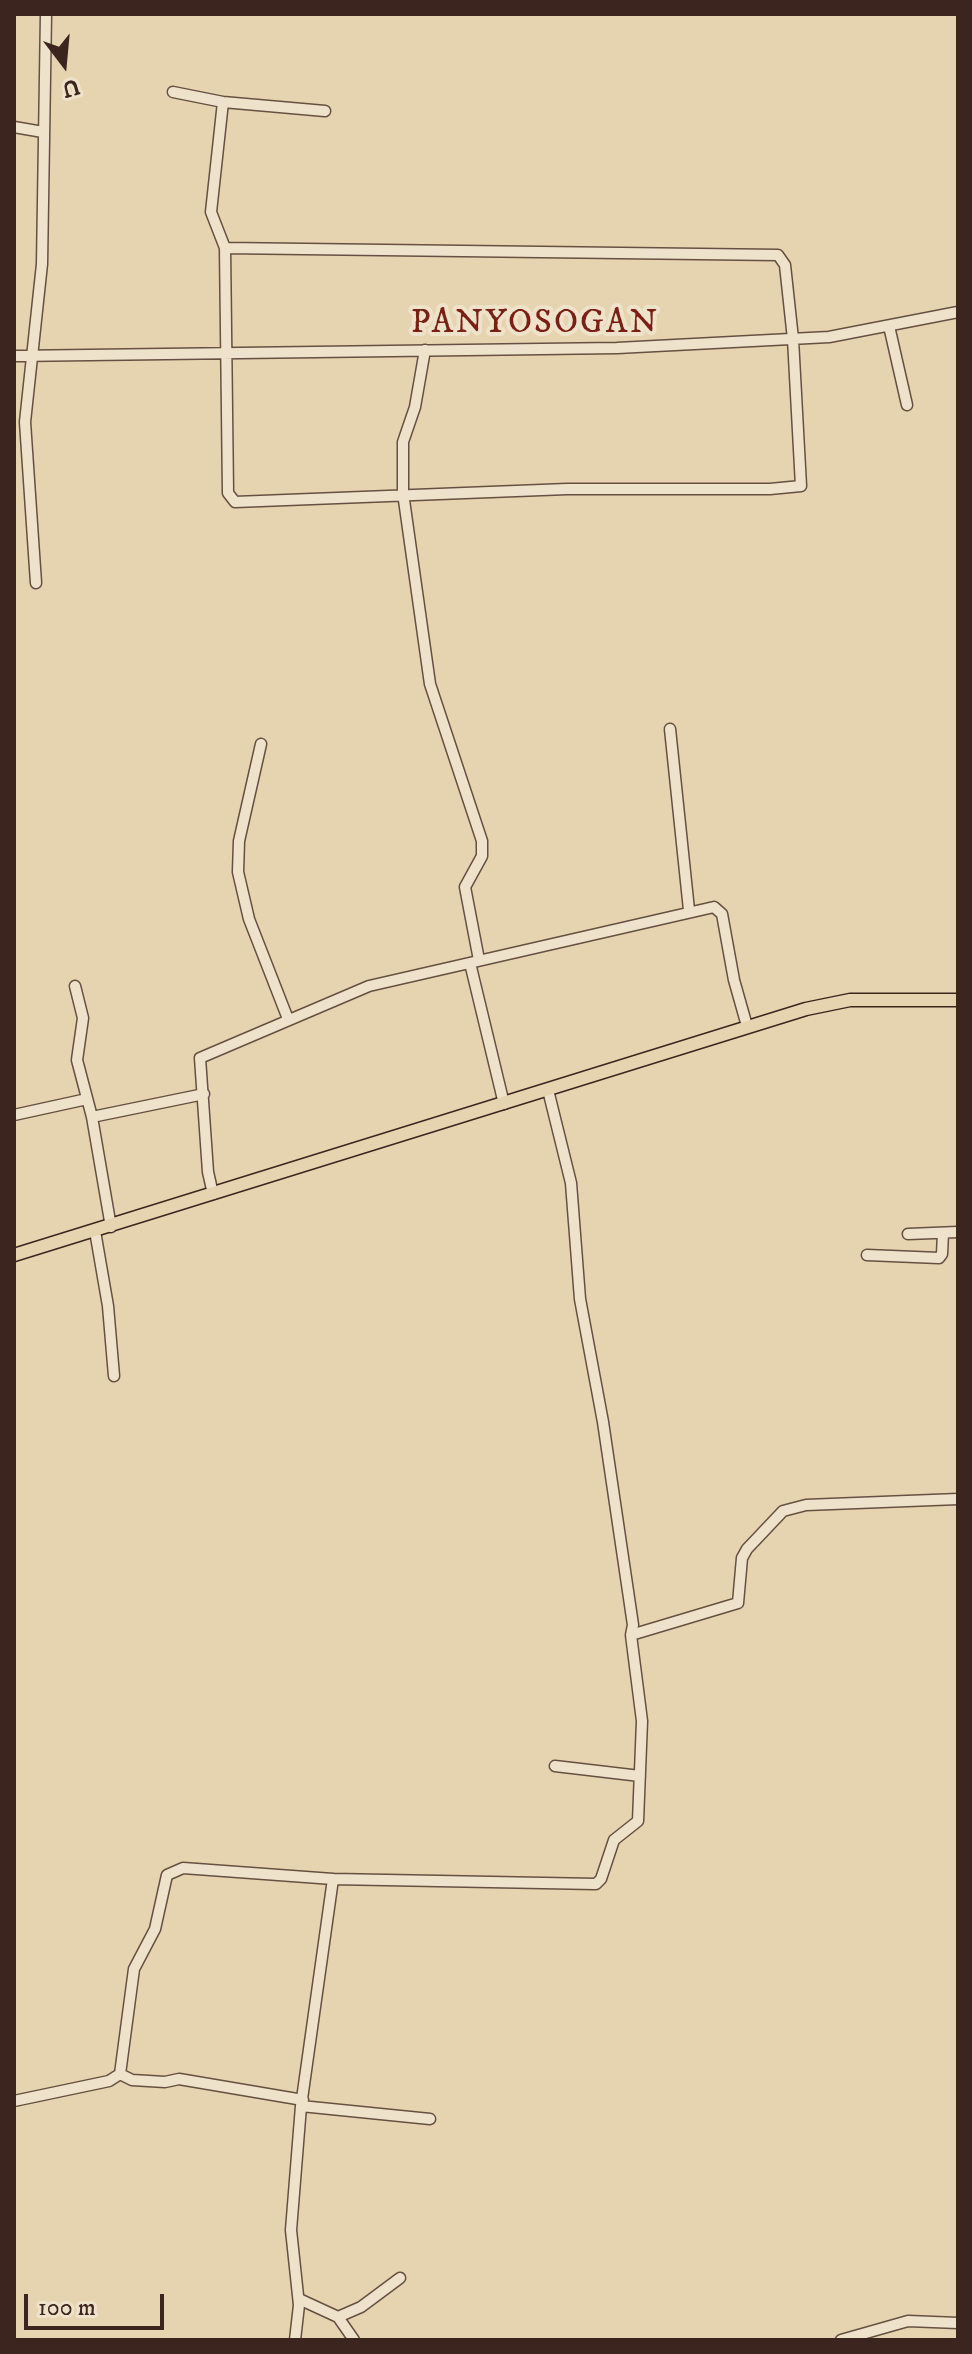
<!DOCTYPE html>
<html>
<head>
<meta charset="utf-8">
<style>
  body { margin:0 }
  #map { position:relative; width:972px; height:2354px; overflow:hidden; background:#e6d3af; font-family:"IM FELL DW Pica",serif }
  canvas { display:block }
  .frame { position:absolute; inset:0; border:16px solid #3b251e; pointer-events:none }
  .north { position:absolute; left:24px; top:24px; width:80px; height:80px; -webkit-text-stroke:6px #efe2cb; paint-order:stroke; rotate:164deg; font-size:22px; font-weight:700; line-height:32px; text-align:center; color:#3b251e }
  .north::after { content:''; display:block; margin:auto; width:28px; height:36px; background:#3b251e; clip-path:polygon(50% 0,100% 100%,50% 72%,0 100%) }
  .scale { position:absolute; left:24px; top:2294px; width:140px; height:36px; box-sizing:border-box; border:4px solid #3b251e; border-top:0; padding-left:10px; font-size:24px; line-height:28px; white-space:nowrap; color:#3b251e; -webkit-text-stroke:6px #efe2cb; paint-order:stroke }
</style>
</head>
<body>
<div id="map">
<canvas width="972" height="2354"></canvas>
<div class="frame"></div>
<div class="north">U</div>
<div class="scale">100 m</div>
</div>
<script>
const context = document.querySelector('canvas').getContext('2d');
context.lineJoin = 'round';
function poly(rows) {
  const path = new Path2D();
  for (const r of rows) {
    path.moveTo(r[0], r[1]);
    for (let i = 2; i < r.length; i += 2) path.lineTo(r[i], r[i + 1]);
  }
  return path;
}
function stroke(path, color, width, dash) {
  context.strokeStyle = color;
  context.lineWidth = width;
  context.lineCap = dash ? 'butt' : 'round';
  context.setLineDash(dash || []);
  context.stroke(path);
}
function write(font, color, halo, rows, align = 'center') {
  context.font = font + ' "IM FELL DW Pica",serif';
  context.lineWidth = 8;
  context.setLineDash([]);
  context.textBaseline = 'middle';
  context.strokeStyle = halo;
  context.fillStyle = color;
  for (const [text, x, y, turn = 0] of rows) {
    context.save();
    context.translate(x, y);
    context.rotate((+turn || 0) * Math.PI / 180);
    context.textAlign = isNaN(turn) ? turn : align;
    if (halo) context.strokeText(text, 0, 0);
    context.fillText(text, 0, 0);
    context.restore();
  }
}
const minor = poly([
  [173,92,223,102,325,111],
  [223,102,211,212,225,248,228,493,235,502,567,489,770,489,801,486,793,339,785,265,778,255,225,248],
  [14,127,43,132],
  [889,326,907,405],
  [425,350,415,407,403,442,403,493,430,684,482,841,482,856,465,887,479,960],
  [14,356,617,348,829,337,958,312],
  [36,583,25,422,42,264,46,14],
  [670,729,689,910],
  [261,744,239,841,238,872,249,919,288,1019],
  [470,963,504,1104],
  [75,986,83,1018,77,1060,92,1117,111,1227],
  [548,1090,571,1183,580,1299,603,1422,633,1625,631,1635,738,1603,742,1558,747,1549,783,1511,806,1505,958,1499],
  [14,1115,87,1099],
  [92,1117,204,1094],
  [213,1194,208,1172,200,1058,369,986,714,907,722,914,734,980,747,1026],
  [95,1231,108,1306,114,1376],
  [908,1234,958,1232],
  [867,1255,939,1258,942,1254,943,1233],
  [555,1766,640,1776],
  [120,2074,132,2080,165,2082,179,2079,303,2100],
  [14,2101,109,2081,120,2074,134,1969,155,1929,167,1875,183,1868,333,1879,596,1884,601,1879,614,1840,638,1821,642,1721,631,1635],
  [301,2106,430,2119],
  [299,2299,338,2317,354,2340],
  [338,2317,361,2307,400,2278],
  [295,2340,299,2305,291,2230,301,2106,333,1879],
  [841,2340,908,2321,958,2323]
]);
const major = poly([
  [14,1255,806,1009,850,1000,958,1000]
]);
stroke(minor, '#665042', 13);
stroke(major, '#3b251e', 15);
stroke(minor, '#efe2cb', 10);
stroke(major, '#e6d3af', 12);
context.letterSpacing = '2px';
write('34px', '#7a1f14', '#efe2cb', [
  ["PANYOSOGAN",535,325]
]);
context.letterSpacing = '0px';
</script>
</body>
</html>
